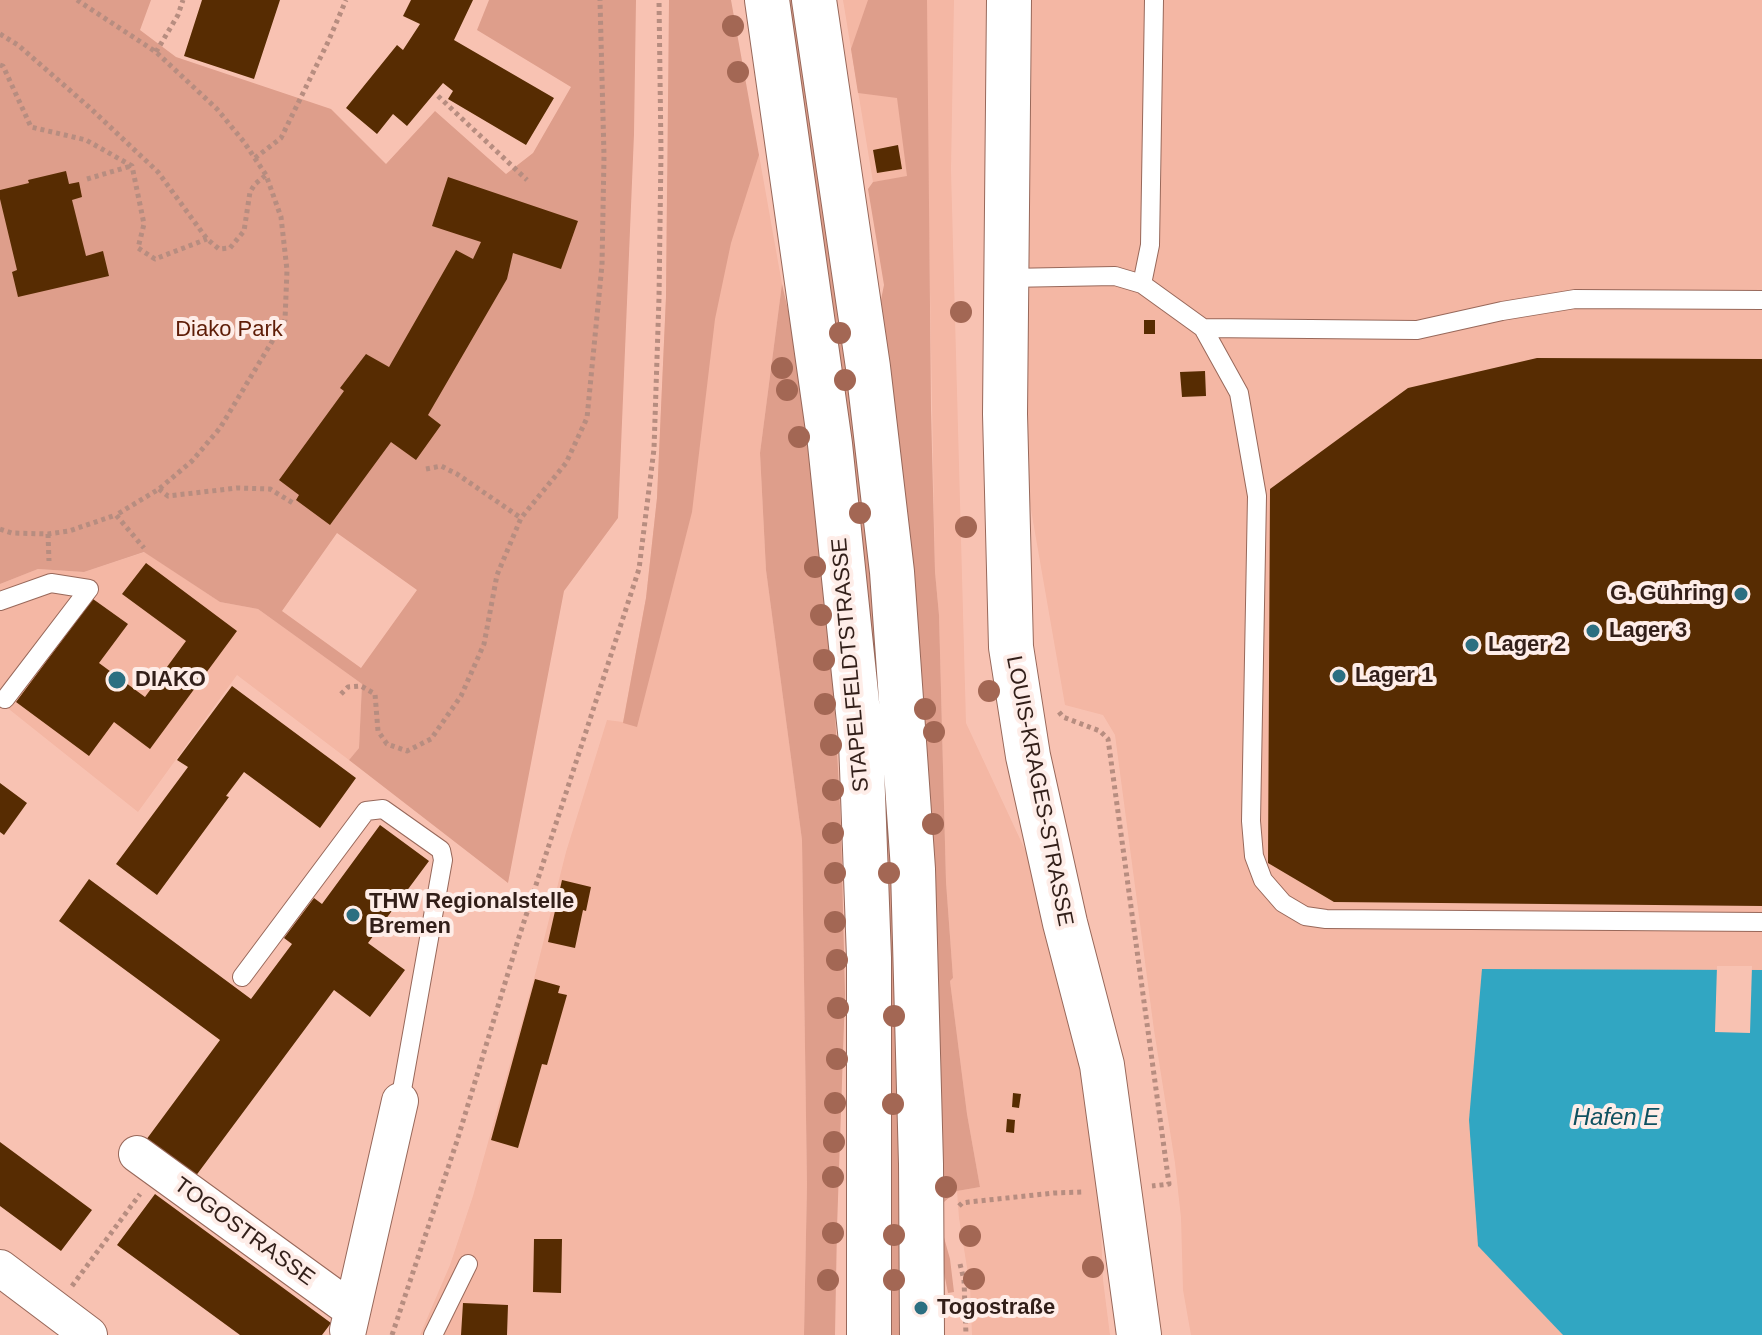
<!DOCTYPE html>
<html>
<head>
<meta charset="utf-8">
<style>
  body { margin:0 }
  canvas { display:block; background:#f8c2b2 }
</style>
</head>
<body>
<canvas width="1762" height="1335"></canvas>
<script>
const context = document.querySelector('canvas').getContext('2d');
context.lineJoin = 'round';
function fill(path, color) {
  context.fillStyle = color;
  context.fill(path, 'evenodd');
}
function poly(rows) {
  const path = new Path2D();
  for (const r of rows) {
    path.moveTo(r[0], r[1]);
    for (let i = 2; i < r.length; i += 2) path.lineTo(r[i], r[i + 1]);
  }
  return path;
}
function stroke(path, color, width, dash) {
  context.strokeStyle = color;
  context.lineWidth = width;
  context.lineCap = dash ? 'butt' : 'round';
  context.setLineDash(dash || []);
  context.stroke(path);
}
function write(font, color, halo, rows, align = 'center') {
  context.font = font + ' Helvetica,sans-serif';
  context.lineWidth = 8;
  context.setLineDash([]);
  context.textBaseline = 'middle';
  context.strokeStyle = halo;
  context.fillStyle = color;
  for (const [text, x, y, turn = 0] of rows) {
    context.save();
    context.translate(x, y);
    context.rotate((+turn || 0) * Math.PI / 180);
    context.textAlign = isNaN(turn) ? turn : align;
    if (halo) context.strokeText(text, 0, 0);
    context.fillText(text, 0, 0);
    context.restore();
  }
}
fill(poly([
  [843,0,954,0,951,170,966,723,1034,869,1086,1074,1099,1180,1103,1280,1110,1335,972,1335,970,1286,959,1218,957,1191,980,1187,967,1114,950,981,953,978,946,882,939,615,935,572,928,174,873,182],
  [1018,0,1762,0,1762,970,1482,969,1478,1246,1563,1335,1191,1335,1183,1290,1181,1218,1175,1163,1154,1030,1115,735,1103,715,1065,705,1014,412],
  [759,155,782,284,760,453,766,570,802,840,807,1185,804,1335,420,1335,450,1265,473,1196,536,971,566,852,607,720,623,722,646,598,657,498,666,297,667,176],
  [145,552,220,602,258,609,362,684,359,748,349,760,237,675,138,812,0,702,0,584,38,569,84,572]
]), '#f4b7a4');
fill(poly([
  [0,0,151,0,140,30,176,57,331,109,386,164,435,111,506,174,533,153,571,87,477,30,489,0,636,0,634,134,618,518,564,591,508,883,349,760,359,748,362,684,258,609,220,602,144,552,84,572,38,569,0,584],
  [337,533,417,590,361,668,282,611],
  [669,0,731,0,759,155,731,243,715,319,692,512,637,727,623,723,646,598,657,498,666,297],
  [776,0,794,0,843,307,881,648,897,908,906,1335,886,1335,885,1137],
  [868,0,927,0,931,410,935,572,939,615,946,882,953,978,950,981,967,1114,980,1187,957,1191,944,1202,938,1216,950,1259,954,1292,948,1293,933,1217,875,329,884,285,868,189,873,182,907,176,897,98,858,93,851,49],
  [782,284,791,323,829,599,841,826,845,994,837,1228,835,1335,804,1335,807,1185,802,840,766,570,760,453]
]), '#de9e8b');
fill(poly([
  [1482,969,1762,970,1762,1335,1563,1335,1478,1246,1469,1120]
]), '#31a6c2');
fill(poly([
  [1717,966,1752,966,1750,1033,1715,1032]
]), '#f8c2b2');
fill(poly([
  [202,0,280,0,254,79,184,56],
  [411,0,473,0,454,40,554,98,526,145,448,99,453,91,443,83,407,126,393,114,377,134,346,108,397,45,403,50,420,24,403,16],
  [898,145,902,169,877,173,873,150],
  [66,171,69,184,79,182,82,197,72,200,86,256,103,251,109,276,18,297,12,272,17,270,0,199,0,190,29,183,28,180],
  [448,177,578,221,561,269,513,253,507,279,428,415,441,425,416,460,391,442,330,525,296,500,299,495,279,480,344,391,340,388,366,354,389,367,456,250,473,259,481,242,432,226],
  [1144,320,1155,320,1155,334,1144,334],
  [1537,358,1762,359,1762,906,1334,902,1268,863,1270,489,1408,388],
  [1205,371,1206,396,1182,397,1180,372],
  [146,563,237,631,150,749,114,722,89,756,16,702,93,599,128,624,99,663,145,697,186,641,122,594],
  [232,686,356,778,320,828,244,772,226,796,229,797,157,895,116,864,188,767,177,760],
  [0,783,27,803,4,835,0,832],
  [380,825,429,861,368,943,405,970,370,1017,334,990,195,1177,146,1140,220,1040,59,921,89,879,251,999,292,944,284,938,314,898,322,904],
  [562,880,591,887,586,911,583,910,575,948,548,942],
  [535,979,560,986,558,993,567,995,547,1065,542,1064,518,1148,491,1140],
  [1013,1093,1021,1094,1019,1108,1012,1107],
  [1007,1119,1015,1120,1014,1133,1006,1132],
  [0,1142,92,1210,61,1251,0,1206],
  [155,1194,331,1323,322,1335,240,1335,117,1245],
  [534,1239,562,1239,561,1293,533,1292],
  [463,1303,508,1305,507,1335,461,1335]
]), '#572c02');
const service = poly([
  [1007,278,1115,276,1142,284,1203,328,1417,330,1502,311,1575,299,1762,300],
  [1142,284,1150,245,1154,0],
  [1203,328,1239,393,1257,496,1251,821,1254,856,1263,880,1283,903,1305,916,1326,919,1762,922],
  [0,601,51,583,89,589,5,699],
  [242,977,366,811,383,809,441,850,443,860,400,1101],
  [433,1335,468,1264]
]);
const minor = poly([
  [137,1154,352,1310],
  [0,1268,89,1335],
  [348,1330,400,1101]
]);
const tertiary = poly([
  [1009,0,1005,414,1011,647,1028,756,1065,923,1102,1065,1139,1335]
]);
const primary = poly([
  [767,0,830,444,861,741,869,958,869,1335],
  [814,0,868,367,892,572,913,869,921,1164,922,1335]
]);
stroke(service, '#98685a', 20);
stroke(minor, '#98685a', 38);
stroke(tertiary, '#98685a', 46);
stroke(primary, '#98685a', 46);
stroke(poly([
  [77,0,156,52,217,109,244,142,266,175,281,217,287,270,285,320,220,428,192,461,159,489,116,515],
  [0,34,18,45,89,107,158,172,207,239,219,249,230,248,244,231,250,192,255,184,266,175],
  [156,52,178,15,183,0],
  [0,65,3,66,31,127,86,140,132,166,144,224,138,248,155,259,207,239],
  [438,96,527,180],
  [255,158,281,138,328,42,346,0],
  [87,179,131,166],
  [426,469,441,466,457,474,521,518],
  [159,489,168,496,237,488,270,489,293,503],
  [0,529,12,533,48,534,69,531,116,515,144,548],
  [48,534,49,561],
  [341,694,348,687,361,686,375,694,378,731,387,744,407,751,431,739,461,696,484,644,497,575,521,518,566,463,587,418,602,265,604,156,600,0],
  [1059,712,1063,717,1100,731,1108,739,1169,1184,1152,1186],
  [959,1206,962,1203,969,1202,1054,1193,1083,1192],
  [960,1264,964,1280,966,1335],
  [72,1286,140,1194],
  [392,1335,457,1141,519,937,639,569,654,449,659,298,661,152,659,0]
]), '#b78d80', 5, [4, 4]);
stroke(service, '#fff', 18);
stroke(minor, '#fff', 36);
stroke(tertiary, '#fff', 44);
stroke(primary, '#fff', 44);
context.fillStyle = '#a36754';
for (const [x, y] of [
  [733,26],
  [738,72],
  [961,312],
  [840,333],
  [782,368],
  [845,380],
  [787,390],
  [799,437],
  [860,513],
  [966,527],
  [815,567],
  [821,615],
  [824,660],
  [989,691],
  [825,704],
  [925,709],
  [934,732],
  [831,745],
  [833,790],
  [933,824],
  [833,833],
  [835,873],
  [889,873],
  [835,922],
  [837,960],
  [838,1008],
  [894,1016],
  [837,1059],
  [835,1103],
  [893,1104],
  [834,1142],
  [833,1177],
  [946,1187],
  [833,1233],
  [894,1235],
  [970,1236],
  [1093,1267],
  [974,1279],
  [828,1280],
  [894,1280]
]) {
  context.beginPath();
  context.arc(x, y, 11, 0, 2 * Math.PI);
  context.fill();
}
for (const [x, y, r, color] of [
  [1741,594,8,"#2c6f81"],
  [1593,631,8,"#2c6f81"],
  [1472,645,8,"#2c6f81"],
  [1339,676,8,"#2c6f81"],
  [117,680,10,"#2c6f81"],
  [353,915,8,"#2c6f81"],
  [921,1308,8,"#2c6f81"]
]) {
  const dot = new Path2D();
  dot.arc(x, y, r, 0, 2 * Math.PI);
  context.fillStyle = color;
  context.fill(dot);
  stroke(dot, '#feede8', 3);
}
write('22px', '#5e1d07', '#feede8', [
  ["Diako Park",229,330]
]);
write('bold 22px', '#321f19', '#feede8', [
  ["G. Gühring",1725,594,"right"],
  ["Lager 3",1609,631],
  ["Lager 2",1488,645],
  ["Lager 1",1355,676],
  ["DIAKO",135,680],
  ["THW Regionalstelle",369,902],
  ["Bremen",369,927],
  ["Togostraße",937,1308]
], 'left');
write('22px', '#321f19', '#feede8', [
  ["STAPELFELDTSTRASSE",851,665,-95],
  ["LOUIS-KRAGES-STRASSE",1039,791,79],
  ["TOGOSTRASSE",244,1232,36]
]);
write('italic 24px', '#105160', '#feede8', [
  ["Hafen E",1616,1118]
]);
</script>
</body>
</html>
